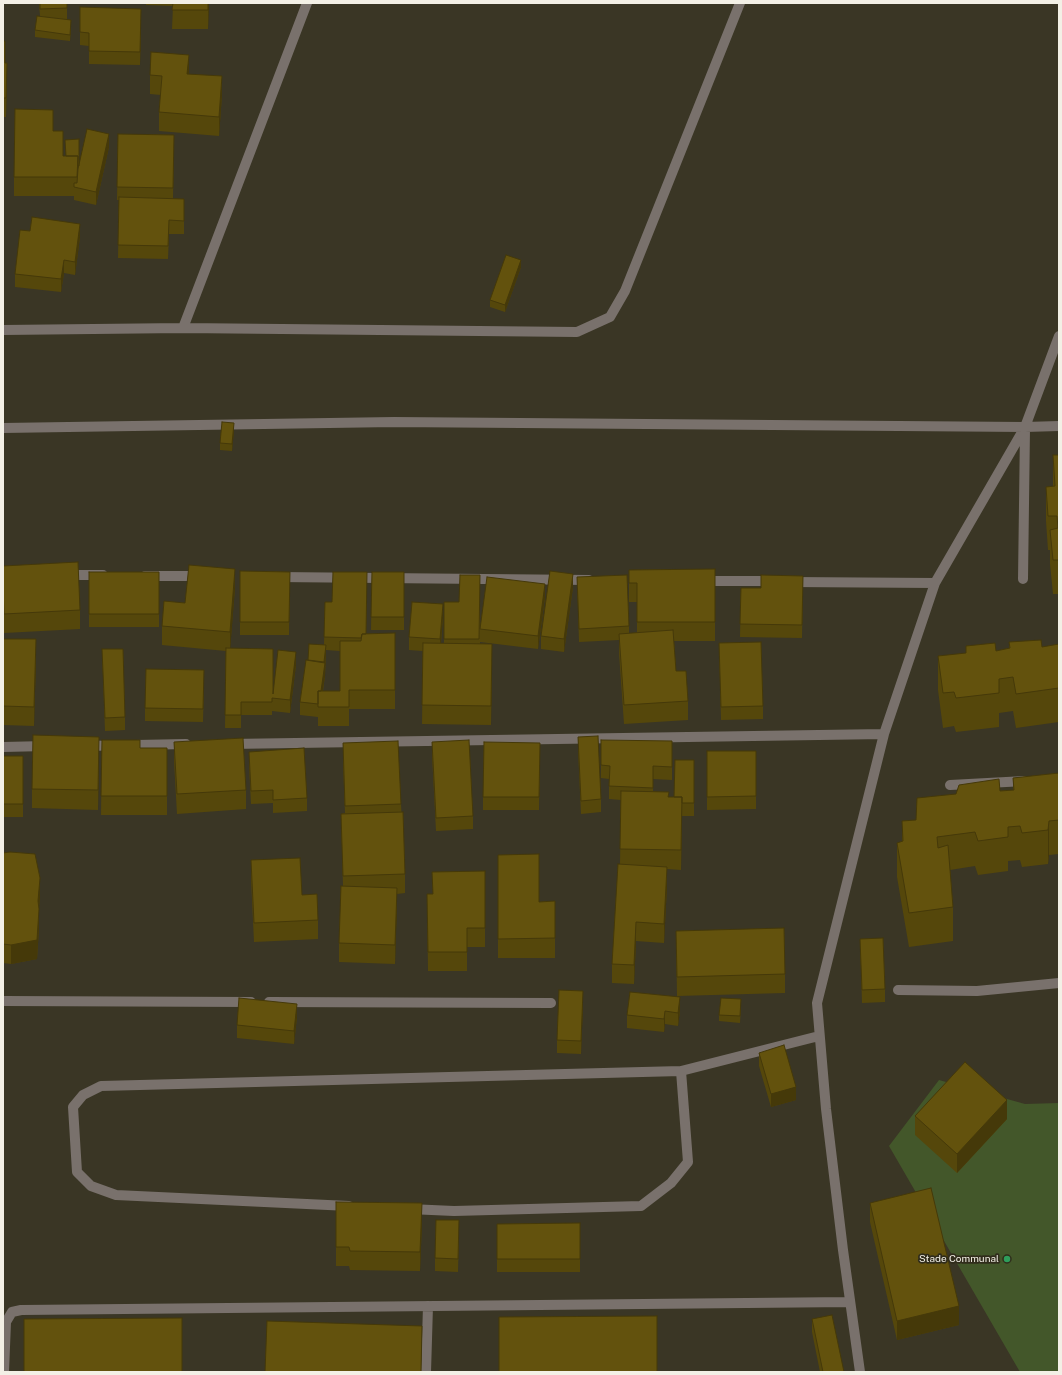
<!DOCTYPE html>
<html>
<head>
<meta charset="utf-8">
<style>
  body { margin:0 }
  #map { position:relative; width:1062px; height:1375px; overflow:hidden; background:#3a3625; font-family:"Public Sans",sans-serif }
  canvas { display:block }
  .frame { position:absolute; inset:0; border:4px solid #f3f0e6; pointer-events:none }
</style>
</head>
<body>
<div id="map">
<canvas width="1062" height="1375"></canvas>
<div class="frame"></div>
</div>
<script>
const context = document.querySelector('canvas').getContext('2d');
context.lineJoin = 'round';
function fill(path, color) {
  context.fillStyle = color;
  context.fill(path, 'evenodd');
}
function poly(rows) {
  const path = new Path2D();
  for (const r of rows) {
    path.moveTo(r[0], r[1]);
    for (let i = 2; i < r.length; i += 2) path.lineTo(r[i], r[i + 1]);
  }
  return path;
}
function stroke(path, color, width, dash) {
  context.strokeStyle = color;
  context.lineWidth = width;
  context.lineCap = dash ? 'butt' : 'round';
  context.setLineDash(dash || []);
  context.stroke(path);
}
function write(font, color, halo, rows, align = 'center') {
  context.font = font + ' "Public Sans",sans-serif';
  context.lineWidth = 3.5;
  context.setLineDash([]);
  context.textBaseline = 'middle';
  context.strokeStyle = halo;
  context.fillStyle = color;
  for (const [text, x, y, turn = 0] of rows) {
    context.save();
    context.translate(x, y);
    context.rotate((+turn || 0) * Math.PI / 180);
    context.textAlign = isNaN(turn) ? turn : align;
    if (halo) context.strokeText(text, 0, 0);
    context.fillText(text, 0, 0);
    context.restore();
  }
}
fill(poly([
  [939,1080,1025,1104,1059,1103,1059,1372,1020,1372,889,1146]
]), '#43572a');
stroke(poly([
  [307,3,183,328,577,332,610,317,625,291,740,3],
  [3,330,183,328],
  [3,428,394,422,1025,427,1059,426],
  [65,575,103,575],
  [145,576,201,576],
  [277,577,589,580],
  [1023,579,1025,429],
  [701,581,775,581],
  [791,582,935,583],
  [230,744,884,734],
  [86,746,186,744],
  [3,747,46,746],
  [950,785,1025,781],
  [898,990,977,991,1059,983],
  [3,1001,251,1002],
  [269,1002,551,1003],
  [349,1206,116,1195,91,1186,77,1172,73,1107,83,1095,101,1086,681,1071,819,1036],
  [409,1209,454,1211,641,1206,671,1183,688,1162,681,1071],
  [4,1372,6,1322,12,1312,21,1310,850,1302],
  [426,1372,428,1306],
  [860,1372,843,1250,826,1109,817,1003,884,734,935,583,1025,427,1059,336]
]), '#79716c', 10);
fill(poly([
  [39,3,67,3,67,19,71,27,70,41,35,37,35,30,40,16],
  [146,3,209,3,208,29,172,29,173,6,146,5],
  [141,22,140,65,89,64,89,46,80,45,80,32],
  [3,41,7,82,6,117,3,117,3,155],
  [189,74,222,95,219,136,159,131,159,112,161,95,150,94,150,75],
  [53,131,63,156,79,163,109,147,96,205,74,200,74,196,14,196,14,177],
  [118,134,174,135,173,199,184,212,184,234,169,234,168,259,118,258,119,200,117,200],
  [80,237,75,275,64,273,61,292,15,287,15,274],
  [521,267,505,312,490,307,490,300],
  [234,430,232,451,220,450,220,443],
  [1053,455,1059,455,1059,594,1053,594,1050,564,1050,550,1048,550,1046,521,1046,487,1053,487],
  [3,566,80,610,80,629,4,633,3,607],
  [715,569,715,641,674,641,676,671,688,701,688,720,624,724,619,653,619,640,579,642,577,577,629,626,629,633,637,633,637,602,629,602,629,570],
  [240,571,290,572,289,635,240,635],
  [89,572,159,572,159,627,89,627],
  [372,572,404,572,404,630,371,630],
  [480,575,480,644,492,663,491,725,422,724,423,651,409,650,409,637,443,617,441,643,444,643,444,602,459,602],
  [803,576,802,638,740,637,741,588,761,588],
  [573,587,564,652,541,649,541,636],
  [235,588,230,649,273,693,296,665,290,713,272,711,272,715,241,715,241,728,225,728,226,651,162,645,162,626,185,603],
  [545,597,538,649,480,642,480,629],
  [325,602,367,634,395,633,395,709,349,709,349,726,318,726,318,717,300,715,300,702,308,660,324,645],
  [326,650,340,651,340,691,323,691,325,676],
  [3,639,36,658,34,726,3,725],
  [1009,642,1042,647,1059,644,1059,722,1016,728,1013,711,999,713,999,727,956,732,954,726,943,728,938,690,938,656,996,651,1009,648],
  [719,643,763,706,763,719,721,720],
  [102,649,125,717,125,730,105,731],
  [204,683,203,722,145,721,145,708],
  [578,737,601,799,601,812,581,814,578,750],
  [102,740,140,748,167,748,167,815,101,815],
  [672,741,672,780,653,779,653,791,669,797,674,797,694,760,694,816,682,816,681,870,667,869,667,886,664,943,636,941,634,984,612,983,612,964,620,864,621,800,609,799,609,779,601,778,601,765],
  [174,742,246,790,246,809,177,814,174,761],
  [432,742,473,816,473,829,436,831,432,755],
  [343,743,401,804,405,874,405,893,397,894,395,964,339,962,339,943,343,887,341,814,345,813,343,762],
  [540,743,539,810,483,810,483,797],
  [707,751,756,751,756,809,707,810],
  [249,752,307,798,307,811,273,813,273,803,251,804,249,765],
  [3,756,23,756,23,817,3,817],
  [99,756,98,810,32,808,32,789],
  [1059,773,1059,854,1049,855,1048,864,1022,867,1020,860,1008,861,1008,871,978,875,975,866,950,870,953,907,953,941,909,947,897,877,897,843,902,842,902,821,916,820,1000,791,1013,790,1013,778],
  [3,853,40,897,39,907,39,928,37,959,11,964,3,963],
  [498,855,539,902,555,901,555,958,498,958],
  [251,860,318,920,318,939,254,942,251,879],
  [485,871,485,947,467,947,467,971,428,971,427,894,432,894],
  [676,931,785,974,785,993,677,996],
  [860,939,885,989,885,1002,862,1003],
  [630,992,680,1010,678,1026,665,1024,664,1032,627,1028,627,1015],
  [583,1004,581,1054,557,1053,557,1040],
  [741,1005,740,1023,719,1021,719,1015],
  [297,1017,294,1044,237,1038,237,1025],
  [759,1053,796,1100,771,1107,759,1066],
  [915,1116,1007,1119,957,1173,915,1135],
  [870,1203,959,1325,897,1340,870,1222],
  [422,1222,420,1271,350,1270,349,1266,336,1266,336,1247],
  [580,1223,580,1272,497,1272,497,1224],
  [459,1233,458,1272,435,1271,435,1258],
  [812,1319,844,1372,820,1372,812,1332]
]), '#55470b');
fill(poly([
  [208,3,209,3,208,29],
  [141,9,141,22,140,65,140,52],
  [71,20,71,27,70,41,70,35],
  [189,55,189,74,187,74],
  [7,63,7,82,6,117,6,98],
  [222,76,222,95,219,136,219,117],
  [109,134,109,147,96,205,96,192],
  [80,224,80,237,75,275,75,262],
  [64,260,64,273,61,292,61,279],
  [521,260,521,267,505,312,505,305],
  [234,423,234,430,232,451,232,444],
  [235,569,235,588,230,651,230,632],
  [573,574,573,587,564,652,564,639],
  [545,584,545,597,538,649,538,636],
  [443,604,443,617,440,652,440,639],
  [36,639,36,658,34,726,34,707],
  [492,644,492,663,491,725,491,706],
  [326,645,325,676,320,707,320,697],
  [296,652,296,665,290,713,290,700],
  [99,737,99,756,98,810,98,790],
  [682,797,682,817,681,870,681,850],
  [1049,821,1049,855,1048,864,1048,830],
  [667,867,667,886,664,943,664,924],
  [40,878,40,897,38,920,38,901],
  [397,888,397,907,395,964,395,945],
  [39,909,39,928,37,959,11,964,11,945],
  [636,922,636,941,634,984,634,965],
  [583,991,583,1004,581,1054,581,1041],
  [680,997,680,1010,678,1026,678,1013],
  [297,1004,297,1017,294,1044,294,1031],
  [665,1011,665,1024,664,1032,664,1019],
  [796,1087,796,1100,771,1107,771,1094],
  [1007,1100,1007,1119,957,1173,957,1154],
  [422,1203,422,1222,420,1271,420,1252],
  [959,1306,959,1325,897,1340,897,1321]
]), '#453909');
const building = poly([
  [40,3,67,3,67,8,40,9,40,3],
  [173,3,208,3,208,10,172,10,173,3],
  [80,7,141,9,140,52,89,51,89,33,80,32,80,7],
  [37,16,71,20,70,35,35,30,37,16],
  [3,41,5,41,5,63,7,63,6,98,3,98,3,41],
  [151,52,189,55,187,74,222,76,219,117,159,112,162,76,150,75,151,52],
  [15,109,53,110,53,131,63,131,63,156,78,156,77,177,14,177,15,109],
  [87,129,109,134,96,192,74,187,74,183,77,183,78,169,87,129],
  [118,134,174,135,173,188,117,187,118,134],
  [79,139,79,166,78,166,78,156,66,156,65,140,79,139],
  [119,197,184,199,184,221,169,220,168,246,118,245,119,197],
  [32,217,80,224,75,262,64,260,61,279,15,274,20,230,30,231,32,217],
  [506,255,521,260,505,305,490,300,506,255],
  [222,422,234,423,232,444,220,443,222,422],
  [1053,455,1059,455,1059,560,1053,560,1050,530,1058,528,1057,516,1048,516,1046,487,1055,486,1053,455],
  [78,562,80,610,4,614,3,588,3,566,78,562],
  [189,565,235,569,230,632,162,626,164,601,185,603,189,565],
  [715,569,715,622,637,622,637,583,629,583,629,570,715,569],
  [240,571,290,572,289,622,240,622,240,571],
  [550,571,573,574,564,639,541,636,550,571],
  [89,572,159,572,159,614,89,614,89,572],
  [333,572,367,572,366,634,362,634,361,638,324,637,325,602,332,602,333,572],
  [372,572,404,572,404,617,371,617,372,572],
  [460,575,480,575,479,639,444,639,444,602,459,602,460,575],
  [627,575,629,626,579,629,577,577,627,575],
  [761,575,803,576,802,625,740,624,741,588,761,588,761,575],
  [487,577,545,584,538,636,480,629,487,577],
  [412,602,443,604,440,639,409,637,412,602],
  [673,630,676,671,686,671,688,701,624,705,619,634,673,630],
  [395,633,395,690,349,690,349,707,318,707,318,691,340,691,340,641,361,641,362,634,395,633],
  [3,639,36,639,34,707,3,706,3,639],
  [1041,640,1042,647,1059,644,1059,688,1016,694,1013,677,999,679,999,693,956,698,954,692,943,693,938,656,966,653,966,646,995,643,996,651,1010,648,1009,642,1041,640],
  [761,642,763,706,721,707,719,643,761,642],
  [423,643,492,644,491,706,422,705,423,643],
  [309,644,326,645,324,662,308,660,309,644],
  [226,648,273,649,273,694,278,650,296,652,290,700,272,698,272,702,241,702,241,715,225,715,226,648],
  [102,649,123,649,125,717,105,718,102,649],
  [306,660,325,663,321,691,318,691,318,704,300,702,306,660],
  [146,669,204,670,203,709,145,708,146,669],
  [33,735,99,737,98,790,32,789,33,735],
  [598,736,601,799,581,801,578,737,598,736],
  [243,738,246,790,177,794,174,742,243,738],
  [102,740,140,740,140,748,167,748,167,796,101,796,102,740],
  [469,740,473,816,436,818,432,742,469,740],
  [601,740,672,741,672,767,653,766,653,788,609,786,610,766,601,765,601,740],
  [398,741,401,804,345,806,343,743,398,741],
  [484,742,540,743,539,797,483,797,484,742],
  [304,748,307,798,273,800,273,790,251,791,249,752,304,748],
  [707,751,756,751,756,796,707,797,707,751],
  [3,756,23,756,23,804,3,804,3,756],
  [675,760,694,760,694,803,682,803,682,797,674,797,675,760],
  [1059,773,1059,820,1049,821,1048,830,1022,833,1020,826,1008,827,1008,837,978,841,975,832,937,837,938,848,948,845,953,907,909,913,897,843,903,841,902,821,916,820,917,798,956,794,959,785,999,779,1000,791,1014,790,1013,778,1059,773],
  [621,791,669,792,668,797,682,797,681,850,620,849,621,791],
  [403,812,405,874,343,876,341,814,403,812],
  [10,852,35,854,40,878,38,901,39,909,37,940,11,945,3,944,3,853,10,852],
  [539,854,539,902,555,901,555,938,498,939,498,855,539,854],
  [300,858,302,895,317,894,318,920,254,923,251,860,300,858],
  [618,864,667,867,664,924,636,922,634,965,612,964,618,864],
  [485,871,485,928,467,928,467,952,428,952,427,894,433,894,432,872,485,871],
  [341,886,397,888,395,945,339,943,341,886],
  [784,928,785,974,677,977,676,931,784,928],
  [883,938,885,989,862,990,860,939,883,938],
  [559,990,583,991,581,1041,557,1040,559,990],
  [630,992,680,997,678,1013,665,1011,664,1019,627,1015,630,992],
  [239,998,297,1004,294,1031,237,1025,239,998],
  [721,998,741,999,740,1016,719,1015,721,998],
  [784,1045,796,1087,771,1094,759,1053,784,1045],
  [965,1062,1007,1100,957,1154,915,1116,965,1062],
  [931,1188,959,1306,897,1321,870,1203,931,1188],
  [336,1202,422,1203,420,1252,350,1251,349,1247,336,1247,336,1202],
  [436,1220,459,1220,458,1259,435,1258,436,1220],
  [580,1223,580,1259,497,1259,497,1224,580,1223],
  [832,1315,844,1372,823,1372,812,1319,832,1315],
  [657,1316,657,1372,499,1372,499,1317,657,1316],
  [182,1318,182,1372,24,1372,24,1319,182,1318],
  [267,1321,422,1326,421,1372,265,1372,267,1321]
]);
fill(building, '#63520d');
stroke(building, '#453909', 1);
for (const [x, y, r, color] of [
  [1007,1259,4,"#2e9e5b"]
]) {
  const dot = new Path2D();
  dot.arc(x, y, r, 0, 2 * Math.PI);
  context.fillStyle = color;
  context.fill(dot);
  stroke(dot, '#302c1b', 1.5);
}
write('10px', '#f3f0e6', '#302c1b', [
  ["Stade Communal",999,1259]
], 'right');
</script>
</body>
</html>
